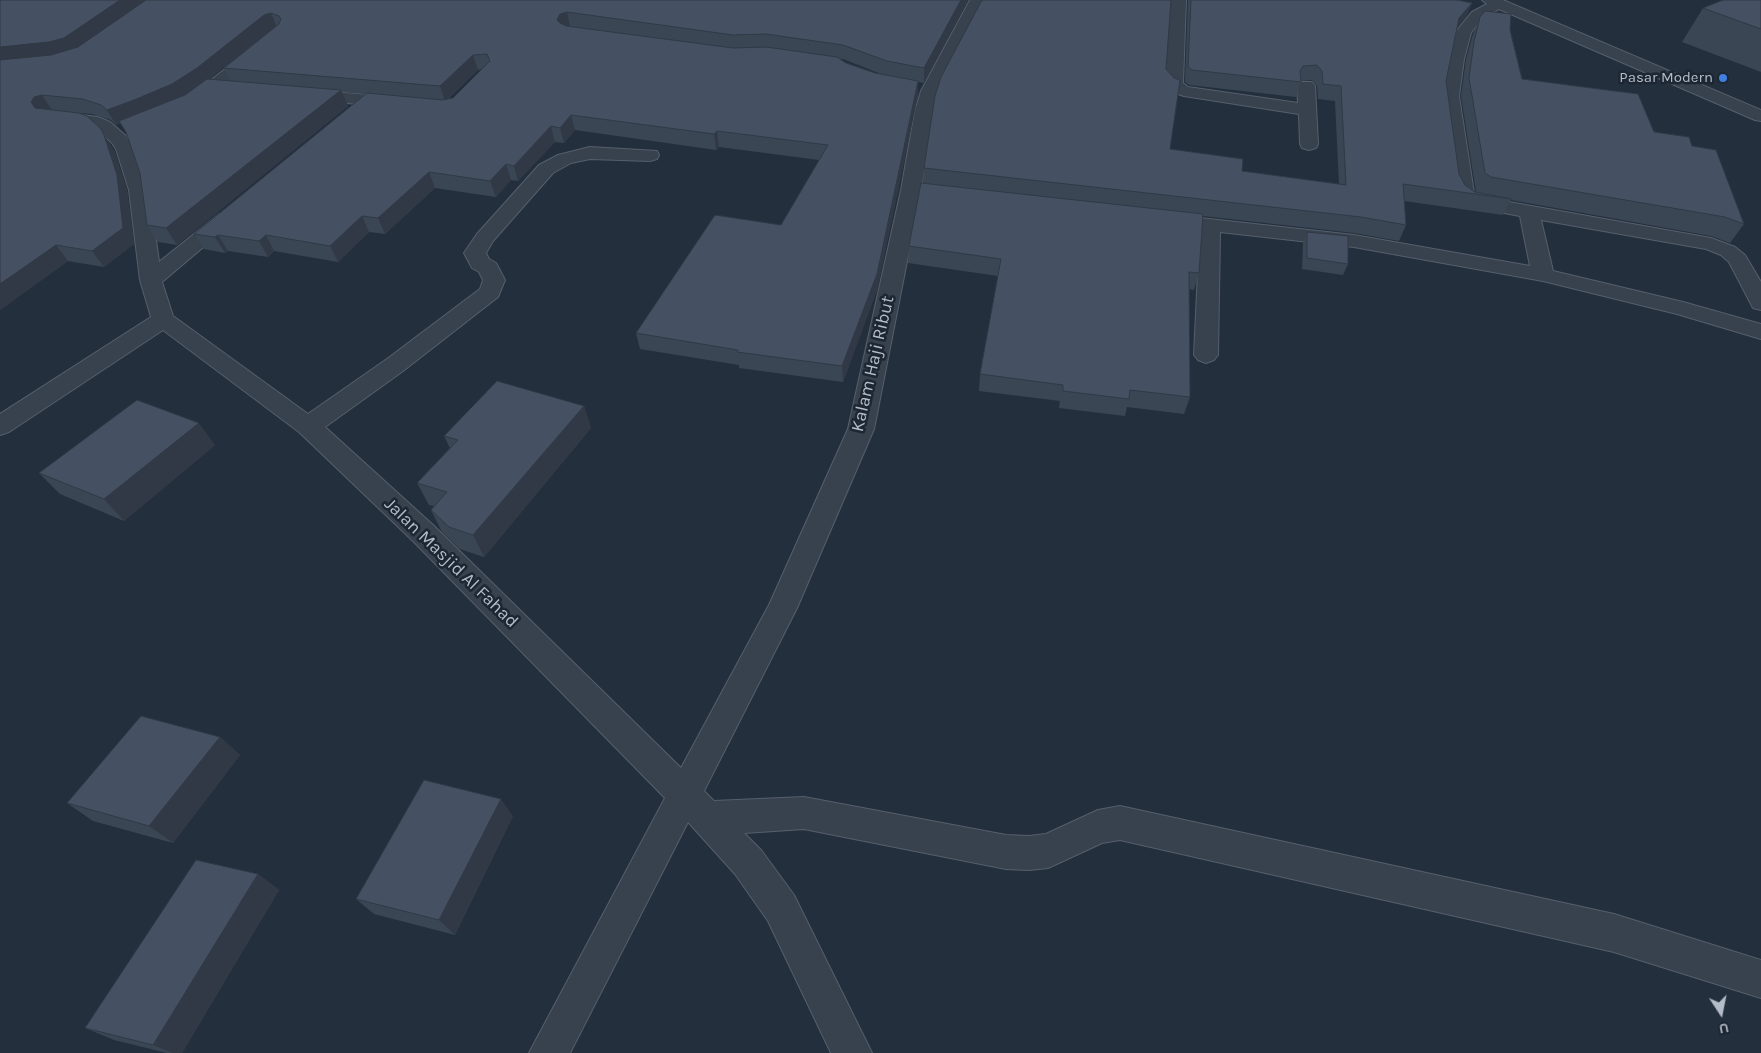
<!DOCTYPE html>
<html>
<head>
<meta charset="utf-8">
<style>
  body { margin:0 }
  #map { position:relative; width:1761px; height:1053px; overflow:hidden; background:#242f3e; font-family:Karla,sans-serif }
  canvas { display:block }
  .north { position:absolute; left:1696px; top:988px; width:50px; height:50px; -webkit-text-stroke:4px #1d2633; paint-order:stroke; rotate:169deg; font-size:14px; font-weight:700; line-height:20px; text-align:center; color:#b4bcc9 }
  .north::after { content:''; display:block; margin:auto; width:18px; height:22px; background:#b4bcc9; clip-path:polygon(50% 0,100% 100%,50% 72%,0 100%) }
</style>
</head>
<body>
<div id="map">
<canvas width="1761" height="1053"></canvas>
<div class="north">U</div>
</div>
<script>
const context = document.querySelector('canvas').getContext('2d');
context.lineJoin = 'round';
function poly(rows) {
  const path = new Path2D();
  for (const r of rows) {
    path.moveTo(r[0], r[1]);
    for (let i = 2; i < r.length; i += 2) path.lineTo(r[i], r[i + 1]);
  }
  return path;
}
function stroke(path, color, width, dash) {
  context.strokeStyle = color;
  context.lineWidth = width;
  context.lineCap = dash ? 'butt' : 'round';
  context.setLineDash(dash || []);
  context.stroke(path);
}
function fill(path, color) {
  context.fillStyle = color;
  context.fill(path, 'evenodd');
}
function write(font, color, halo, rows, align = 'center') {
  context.font = font + ' Karla,sans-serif';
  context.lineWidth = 5;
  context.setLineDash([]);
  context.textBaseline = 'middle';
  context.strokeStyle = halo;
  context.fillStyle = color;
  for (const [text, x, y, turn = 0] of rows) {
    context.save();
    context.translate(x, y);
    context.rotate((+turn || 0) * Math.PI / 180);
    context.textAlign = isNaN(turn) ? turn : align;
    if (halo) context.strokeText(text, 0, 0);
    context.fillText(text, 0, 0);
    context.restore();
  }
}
const minor = poly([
  [970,0,986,0,939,91,933,111,921,190,874,429,797,608,704,791,714,801,804,797,1006,835,1029,836,1046,834,1098,810,1120,806,1614,914,1761,960,1761,998,1614,952,1120,840,1102,843,1048,868,1029,870,1006,869,804,829,744,833,761,850,794,895,872,1053,831,1053,768,921,735,874,688,822,570,1053,529,1053,665,798,413,541,299,432,163,330,9,432,0,435,0,414,151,317,140,280,129,190,116,149,112,143,98,130,88,126,50,121,47,117,50,113,56,112,98,117,110,122,126,136,134,149,149,190,159,262,219,214,226,212,233,214,236,218,233,222,162,282,173,316,308,414,387,359,480,289,483,280,479,272,472,268,464,253,477,234,539,165,558,155,590,147,657,151,659,155,657,159,650,161,590,159,571,163,553,173,493,241,486,253,489,259,496,263,505,280,498,297,403,371,325,427,433,525,681,768,769,605,848,429,901,190,915,111,921,91,970,0],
  [1170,0,1186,0,1183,83,1188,87,1298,103,1297,86,1300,82,1312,82,1315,86,1318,144,1316,148,1309,150,1302,148,1300,144,1299,114,1184,96,1172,92,1168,88,1165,84,1170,0],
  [1482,0,1503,0,1761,110,1761,121,1755,120,1499,9,1482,18,1471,33,1464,59,1459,96,1474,193,1481,197,1711,238,1735,247,1745,255,1761,282,1761,310,1753,308,1729,262,1721,255,1706,249,1541,220,1553,271,1683,302,1761,324,1761,339,1677,314,1543,281,1354,247,1220,232,1218,355,1214,360,1206,363,1198,360,1194,355,1200,230,1157,224,1154,220,1157,216,1164,214,1354,235,1530,266,1520,216,1468,206,1459,200,1453,189,1441,96,1448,59,1455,33,1472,12,1487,4,1482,0],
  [258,46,264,48,266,51,264,54,218,92,197,106,191,107,185,106,182,102,185,98,206,84,252,48,258,46],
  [309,90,369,95,375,96,378,100,375,104,369,105,303,99,300,95,303,91,309,90]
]);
stroke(minor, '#565f6c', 2);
fill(minor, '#38414e');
fill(poly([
  [0,0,968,0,924,83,918,82,918,95,877,290,843,382,739,368,739,365,640,349,636,333,781,225,819,160,719,147,716,150,575,130,564,143,555,142,518,181,511,180,496,197,435,188,385,234,369,232,338,262,274,251,268,257,228,251,225,253,204,249,194,234,366,94,342,92,348,106,177,245,158,242,147,225,140,173,126,132,120,123,116,125,111,120,92,114,79,113,114,150,127,190,134,244,104,267,68,261,0,310],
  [273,29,224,68,231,81,209,79],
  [839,59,843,59,881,74,875,73,846,63],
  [482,69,453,98,448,99,478,70],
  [1188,0,1457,0,1472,3,1466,17,1457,27,1446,81,1459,174,1465,185,1476,192,1461,96,1466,59,1473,34,1480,17,1510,30,1522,79,1692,146,1744,224,1730,243,1711,236,1511,200,1503,215,1404,201,1406,225,1399,241,1354,233,1203,216,1199,273,1194,290,1189,289,1190,397,1184,414,1127,407,1125,416,1059,408,1060,401,979,391,980,374,998,276,908,263,909,246,923,183,924,168,1166,69,1170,149,1242,171,1339,184,1335,101,1318,99,1317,86,1312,80,1301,81,1296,97,1189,85,1185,82],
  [1761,0,1761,72,1682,42,1703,8],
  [1307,232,1348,264,1343,275,1302,269,1303,243],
  [584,406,591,428,484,557,460,549,442,532,431,510,434,506,429,505,417,483,450,448,444,436],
  [215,445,124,521,60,494,39,473],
  [220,737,240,755,173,843,93,821,67,803],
  [513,816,455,935,374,914,356,899],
  [258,874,279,890,182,1053,167,1053,114,1040,85,1028]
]), '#3b4654');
fill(poly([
  [120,0,149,0,73,52,0,63,0,47],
  [961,0,968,0,924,83,924,68],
  [1472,3,1466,17,1453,33,1459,18],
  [567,12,570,26,563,28,557,20,560,14],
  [271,13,277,27,271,30,205,82,180,99,143,115,116,125,107,110,264,15],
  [473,55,478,70,445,101,440,86],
  [918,81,918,95,877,290,843,382,842,366],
  [341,90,348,106,177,245,166,228],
  [42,95,52,110,41,117,31,102,34,97],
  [571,115,575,130,564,143,560,128],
  [551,126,555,142,518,181,514,166],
  [717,131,719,147,716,150,714,134],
  [104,135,114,150,127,190,134,244,104,267,92,251],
  [506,164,511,180,496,197,490,181],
  [429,172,435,188,385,234,378,218],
  [362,216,369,232,338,262,330,246],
  [218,235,228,251,225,253,215,237],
  [266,235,274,251,268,257,259,241],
  [56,245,68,261,0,310,0,284],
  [584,406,591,428,484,557,473,535],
  [199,423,215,445,124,521,104,499],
  [220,737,240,755,173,843,149,826],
  [501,799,513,816,455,935,439,920],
  [258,874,279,890,182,1053,172,1053,153,1045]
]), '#303945');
const building = poly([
  [0,0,120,0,64,38,49,42,0,47,0,0],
  [146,0,961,0,924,68,887,61,843,45,766,34,733,35,567,12,560,14,557,20,560,23,566,26,733,48,766,47,837,57,846,63,875,73,918,81,877,274,842,366,737,352,738,350,636,333,715,215,781,225,828,145,717,131,714,134,571,115,560,128,551,126,514,166,506,164,490,181,429,172,378,218,362,216,330,246,266,235,259,241,218,235,215,237,194,234,367,93,442,100,453,98,490,61,487,54,473,55,440,86,224,68,279,24,281,19,279,16,271,13,264,15,197,68,172,84,134,100,107,110,101,105,83,99,42,95,34,97,31,102,35,108,79,113,87,116,101,129,104,135,117,175,123,228,92,251,56,245,0,284,0,60,51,55,78,47,146,0],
  [982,0,1171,0,1166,69,1174,78,1180,80,1170,149,1243,159,1242,171,1346,185,1341,86,1323,84,1322,71,1317,65,1303,66,1300,71,1301,82,1192,70,1188,67,1191,0,1457,0,1472,3,1459,18,1446,81,1459,174,1465,185,1475,192,1512,199,1403,184,1406,225,1361,217,924,168,935,96,941,77,982,0],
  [1723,0,1761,0,1761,29,1703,8,1723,0],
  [1485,11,1511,14,1510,30,1522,79,1638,94,1654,132,1689,137,1692,146,1716,150,1744,224,1725,217,1491,177,1485,173,1469,78,1474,42,1480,17,1485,11],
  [207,79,341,90,166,228,147,225,140,173,126,132,119,121,185,95,207,79],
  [921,183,1203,214,1199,273,1189,272,1190,397,1130,390,1129,399,1063,391,1063,385,980,374,1001,259,909,246,921,183],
  [1307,232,1348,236,1348,264,1307,258,1307,232],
  [497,381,584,406,473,535,449,527,431,510,447,492,417,483,458,440,444,436,497,381],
  [137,400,199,423,104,499,39,473,137,400],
  [141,716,220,737,149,826,67,803,141,716],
  [424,780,501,799,439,920,356,899,424,780],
  [196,860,258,874,153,1045,85,1028,196,860]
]);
fill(building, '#455162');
stroke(building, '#303945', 1);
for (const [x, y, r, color] of [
  [1723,78,5,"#3f7fe0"]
]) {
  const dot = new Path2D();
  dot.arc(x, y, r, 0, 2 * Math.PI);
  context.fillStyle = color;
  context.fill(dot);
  stroke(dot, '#1d2633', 2);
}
write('15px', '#b4bcc9', '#1d2633', [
  ["Pasar Modern",1713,78]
], 'right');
write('18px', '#b4bcc9', '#1d2633', [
  ["Kalam Haji Ribut",873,364,-77],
  ["Jalan Masjid Al Fahad",451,563,44]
]);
</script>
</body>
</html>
